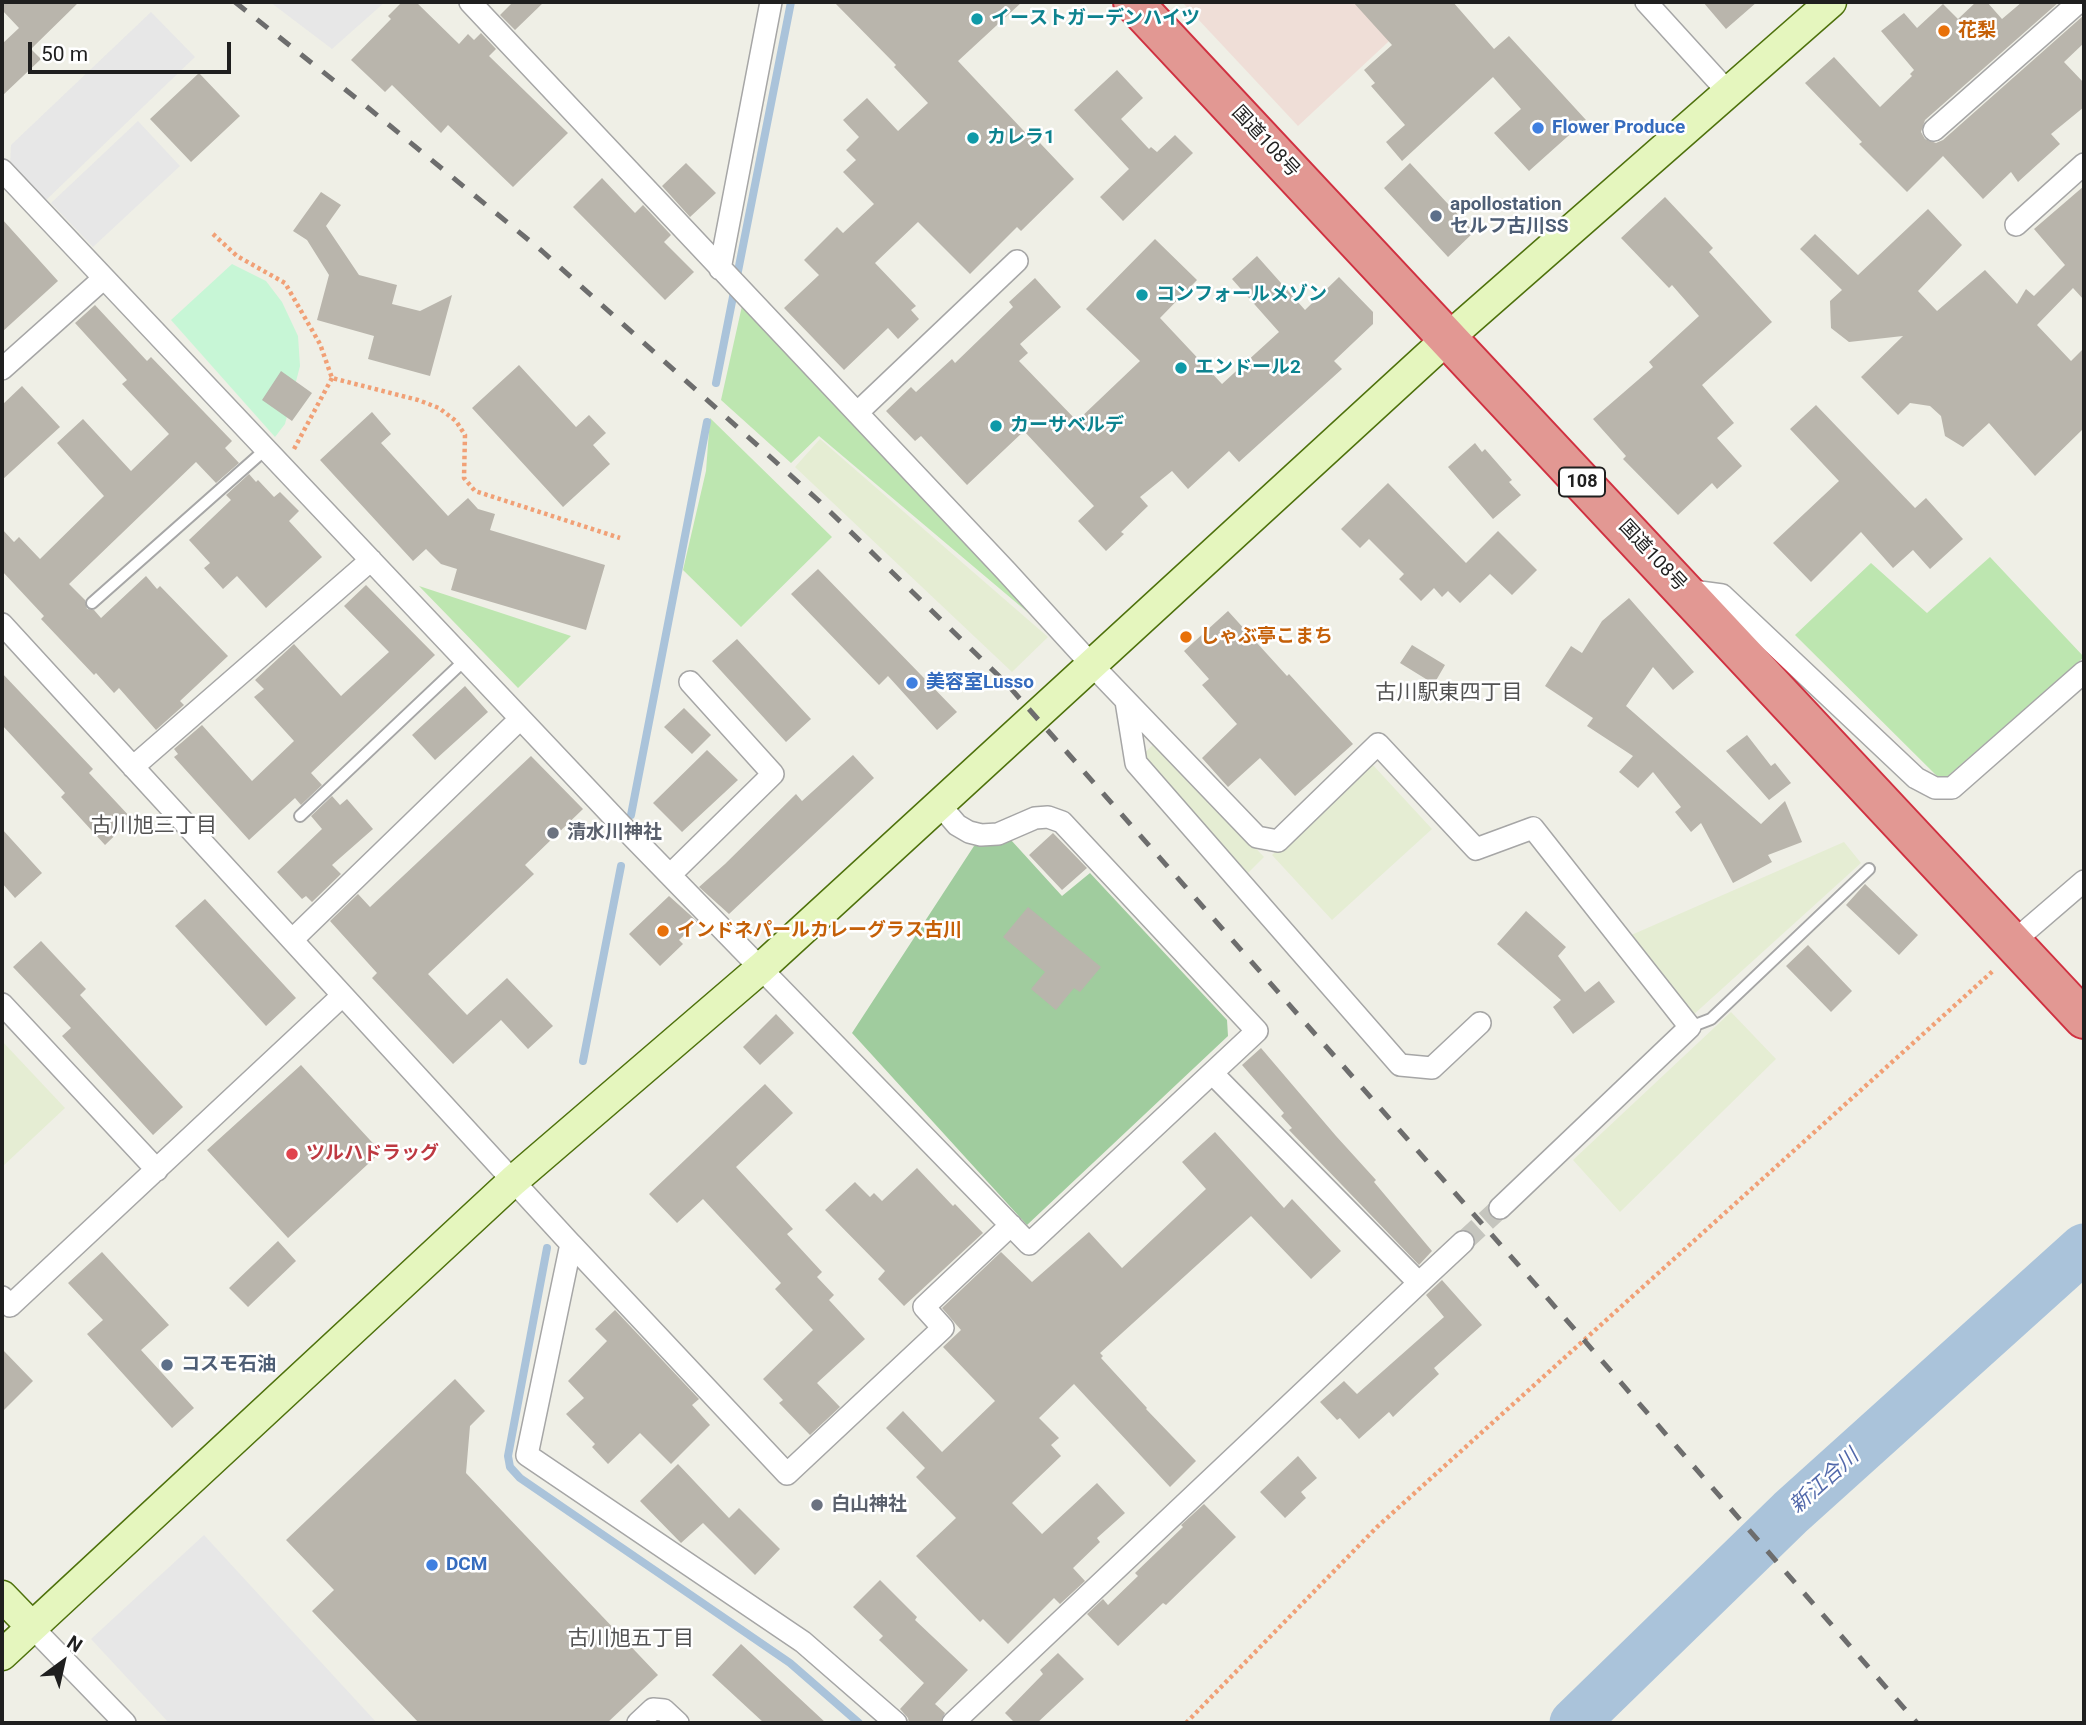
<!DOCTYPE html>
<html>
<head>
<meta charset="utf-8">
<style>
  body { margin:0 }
  #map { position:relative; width:2086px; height:1725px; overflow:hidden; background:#efefe6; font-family:Roboto,sans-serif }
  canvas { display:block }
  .frame { position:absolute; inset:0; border:4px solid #1f1f1f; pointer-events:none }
  .north { position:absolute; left:28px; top:1627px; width:70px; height:70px; -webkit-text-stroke:5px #fff; paint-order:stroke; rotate:33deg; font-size:19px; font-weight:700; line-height:28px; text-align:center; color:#1f1f1f }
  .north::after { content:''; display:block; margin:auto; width:24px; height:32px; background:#1f1f1f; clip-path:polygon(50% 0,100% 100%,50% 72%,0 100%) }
  .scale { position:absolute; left:28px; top:42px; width:203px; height:32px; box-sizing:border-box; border:4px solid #1f1f1f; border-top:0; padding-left:9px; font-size:21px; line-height:24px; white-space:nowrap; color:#1f1f1f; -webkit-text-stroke:5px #fff; paint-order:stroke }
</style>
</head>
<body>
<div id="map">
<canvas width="2086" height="1725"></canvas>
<div class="frame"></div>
<div class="north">N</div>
<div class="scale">50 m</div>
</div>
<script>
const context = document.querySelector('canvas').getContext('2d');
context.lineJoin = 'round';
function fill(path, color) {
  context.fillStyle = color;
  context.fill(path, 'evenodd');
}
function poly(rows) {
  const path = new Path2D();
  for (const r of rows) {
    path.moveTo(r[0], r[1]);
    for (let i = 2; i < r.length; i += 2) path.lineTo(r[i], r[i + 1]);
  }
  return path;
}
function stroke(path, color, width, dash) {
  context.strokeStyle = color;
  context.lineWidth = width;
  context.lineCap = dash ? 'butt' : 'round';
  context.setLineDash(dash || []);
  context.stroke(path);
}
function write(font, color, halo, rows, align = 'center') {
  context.font = font + ' Roboto,"Noto Sans JP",sans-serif';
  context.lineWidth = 5;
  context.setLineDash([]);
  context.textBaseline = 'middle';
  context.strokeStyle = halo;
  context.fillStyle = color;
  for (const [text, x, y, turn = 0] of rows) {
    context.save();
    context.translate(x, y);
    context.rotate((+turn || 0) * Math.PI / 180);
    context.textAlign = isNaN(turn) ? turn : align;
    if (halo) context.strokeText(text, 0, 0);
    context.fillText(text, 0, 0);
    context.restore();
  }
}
fill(poly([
  [1182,2,1431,2,1298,126]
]), '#efded7');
fill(poly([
  [820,439,1048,637,1012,672,795,467],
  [1155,743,1264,857,1248,873,1139,758],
  [1372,764,1432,829,1332,920,1272,855],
  [1844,842,1861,863,1692,1016,1629,936],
  [1731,1012,1776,1059,1620,1212,1573,1160],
  [2,1041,65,1108,2,1167]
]), '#e5edd3');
fill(poly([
  [742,306,1038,621,819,436,791,463,721,400],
  [710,418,832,537,741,627,683,570,706,471],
  [1990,557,2084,657,1942,781,1795,635,1871,563,1927,613],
  [419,586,571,636,518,688]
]), '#bde6b0');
fill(poly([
  [1011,840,1062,896,1090,873,1227,1020,1228,1036,1027,1225,852,1033,974,846]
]), '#a0cc9e');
fill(poly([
  [232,264,266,281,282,302,298,336,300,366,285,424,275,437,171,320]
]), '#c7f6d6');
fill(poly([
  [270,2,385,2,332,49],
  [151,12,195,57,43,203,10,166,11,145],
  [138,121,180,166,93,247,51,203],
  [204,1535,377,1723,169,1723,91,1639]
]), '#e7e7e7');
stroke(poly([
  [716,383,791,2],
  [631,815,707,422],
  [583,1061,621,866],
  [547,1248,508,1456,510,1467,520,1478,790,1663,859,1723]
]), '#aac3da', 8);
stroke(poly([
  [1574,1723,1791,1512,2084,1248]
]), '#aac3da', 49);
fill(poly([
  [2,2,79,2,31,49,41,59,2,96,2,44,19,28,2,10],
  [402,2,416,2,459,44,468,34,474,40,481,33,496,49,489,56,568,133,513,187,448,125,441,133,392,85,385,92,351,60,391,19,388,16],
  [513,2,544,2,515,30,500,15],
  [834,2,1022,2,958,61,1038,146,1040,143,1074,179,1021,231,1017,227,970,274,918,222,875,263,916,306,911,310,919,319,898,339,888,328,844,370,784,308,819,275,804,260,837,227,843,233,874,204,843,172,856,160,846,150,859,137,843,120,867,98,898,131,928,103,894,67,896,65],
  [1353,2,1453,2,1494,49,1509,36,1586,120,1529,171,1494,133,1521,109,1493,77,1402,161,1386,142,1405,125,1371,86,1375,83,1364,70,1392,45],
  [1703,2,1757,2,1726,29],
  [1976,2,1987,2,2002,19,2022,2,2059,2,1925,120,1921,132,1925,139,1936,143,1943,140,2084,15,2084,43,2064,62,2084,83,2084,107,2051,134,2060,144,2018,182,2011,172,1983,199,1943,156,1907,192,1859,144,1862,142,1805,83,1834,57,1880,107,1912,76,1910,74,1914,70,1881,31,1904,13,1917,28,1943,4,1958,19],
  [1117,70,1143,98,1121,119,1149,149,1151,147,1157,152,1175,135,1193,153,1123,221,1100,197,1129,169,1074,110],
  [199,73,240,116,191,162,150,119],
  [686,163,716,193,690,217,662,186],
  [1410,163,1474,232,1448,257,1384,188],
  [602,178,635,213,643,205,671,235,664,242,694,272,665,300,573,207],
  [2084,186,2084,300,2073,288,2037,325,2071,361,2084,348,2084,428,2035,476,1989,423,1963,447,1945,436,1941,416,1930,406,1910,403,1898,415,1861,377,1903,336,1849,342,1831,328,1830,301,1842,290,1800,249,1815,234,1858,275,1928,209,1962,245,1918,291,1937,311,1985,270,2017,304,2026,289,2034,296,2065,265,2034,229],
  [321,192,341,205,326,226,359,275,397,285,392,304,420,311,452,295,430,376,368,359,374,336,317,320,329,275,307,240,293,231],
  [1665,197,1713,248,1709,252,1772,322,1702,385,1734,423,1717,438,1742,466,1717,489,1712,483,1678,515,1623,459,1626,456,1593,419,1653,367,1649,362,1699,316,1672,285,1669,288,1621,238],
  [2,219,58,281,2,332],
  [1155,239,1197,280,1160,318,1222,384,1279,332,1232,279,1257,256,1305,310,1339,277,1373,312,1373,324,1334,361,1342,369,1239,462,1229,451,1188,489,1172,471,1140,497,1148,506,1121,532,1124,534,1106,551,1078,521,1094,506,1024,431,967,485,921,436,915,441,886,411,911,387,916,392,952,359,955,363,1013,307,1009,302,1035,278,1061,307,1020,344,1028,353,1019,361,1077,421,1140,361,1086,309],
  [95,305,147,361,151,357,232,441,225,448,239,463,216,483,196,462,69,584,85,600,87,609,94,610,101,618,146,576,157,589,160,586,228,656,180,701,184,705,156,730,119,688,114,693,96,673,94,675,41,619,44,616,2,571,2,529,14,542,19,537,40,559,104,496,57,443,83,419,131,471,169,434,122,384,127,380,75,323],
  [519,365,576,427,589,415,606,433,593,445,610,464,563,507,472,408],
  [281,371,312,393,292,421,262,400],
  [22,386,60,427,2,480,2,405],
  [1816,405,1915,508,1926,498,1963,539,1930,569,1913,550,1893,568,1861,532,1811,582,1773,543,1839,481,1790,429],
  [372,412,391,434,381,443,448,516,468,498,478,509,495,514,490,530,605,565,586,630,451,590,457,569,441,564,426,549,413,561,320,460],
  [1475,443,1482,452,1485,449,1512,480,1509,482,1521,495,1493,519,1448,467],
  [249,474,256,482,258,480,274,497,280,492,299,511,289,521,322,557,266,608,237,576,223,589,204,568,210,563,189,540,231,500,226,495],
  [1388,483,1466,563,1498,531,1537,570,1512,595,1490,574,1460,603,1448,591,1442,597,1434,588,1421,601,1399,579,1404,574,1369,539,1360,548,1341,529],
  [818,569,957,712,937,730,888,676,879,685,791,594],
  [366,585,435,655,311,773,322,785,301,805,295,798,249,840,174,757,178,754,174,749,202,725,252,781,294,741,254,697,264,689,255,680,294,644,341,696,389,652,344,606],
  [1629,598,1694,672,1673,690,1653,667,1626,706,1761,824,1785,801,1802,842,1768,855,1772,862,1733,883,1701,823,1691,832,1675,812,1681,807,1653,772,1638,788,1619,772,1633,756,1587,726,1593,718,1545,686,1571,646,1582,653,1602,621],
  [1228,611,1287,676,1289,674,1353,744,1295,796,1260,758,1228,787,1202,758,1237,724,1202,685,1209,679,1184,651],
  [737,639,811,719,786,742,712,661],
  [1412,645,1445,665,1434,684,1400,663],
  [2,673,93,769,89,773,132,819,105,845,61,797,65,793,2,725],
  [465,686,488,712,435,760,412,735],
  [684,708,711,735,692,754,664,727],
  [1747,735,1771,766,1775,763,1791,783,1769,800,1726,751],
  [707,750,738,780,682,832,653,803],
  [853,755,874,778,729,914,699,887,725,864,796,794,802,801],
  [531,756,583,809,525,865,534,874,428,974,467,1015,507,978,553,1026,528,1049,501,1020,453,1064,372,978,377,973,330,921,358,894,370,907],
  [332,796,340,805,347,799,373,829,332,865,341,874,312,902,306,896,302,899,277,872,322,829,311,816],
  [2,829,42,873,15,898,2,883],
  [1053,833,1087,868,1062,890,1029,855],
  [1865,884,1918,935,1899,955,1846,905],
  [669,896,698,922,679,940,683,944,660,966,629,934],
  [205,899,296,998,266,1026,175,926],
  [1028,907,1101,967,1080,992,1074,988,1056,1010,1031,989,1045,972,1003,937],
  [1526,911,1566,947,1558,956,1585,992,1599,981,1615,1002,1573,1034,1553,1007,1561,1000,1497,944],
  [41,941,86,989,80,995,183,1107,153,1135,62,1036,71,1028,13,967],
  [1808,945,1852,991,1831,1012,1786,966],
  [776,1014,794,1033,760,1065,743,1047],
  [1261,1048,1336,1136,1376,1180,1374,1182,1432,1251,1419,1265,1289,1130,1292,1128,1281,1116,1284,1113,1242,1065],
  [301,1065,381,1152,288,1238,207,1150],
  [765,1084,793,1113,736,1167,793,1229,787,1234,822,1272,817,1277,834,1295,829,1300,865,1339,817,1383,840,1407,810,1435,779,1403,783,1400,763,1379,813,1330,775,1289,781,1283,703,1199,677,1223,649,1194],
  [1215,1132,1284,1208,1292,1199,1341,1251,1311,1279,1251,1216,1100,1353,1103,1356,1101,1358,1147,1408,1146,1409,1196,1461,1170,1487,1074,1384,1039,1418,1059,1438,1051,1445,1061,1456,1012,1503,1042,1534,1097,1483,1125,1513,1097,1538,1100,1542,1073,1568,1085,1581,1060,1604,1054,1598,1008,1644,983,1619,980,1622,916,1556,956,1518,916,1477,925,1468,886,1428,903,1411,942,1452,995,1401,943,1347,961,1330,942,1308,1001,1252,1032,1282,1089,1232,1122,1268,1206,1189,1182,1162],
  [917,1168,953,1206,955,1204,983,1233,904,1306,878,1279,885,1271,825,1210,855,1182,870,1197,874,1193,882,1201],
  [278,1241,296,1261,248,1307,229,1288],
  [102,1252,169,1325,141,1350,194,1408,172,1428,87,1334,103,1320,68,1283],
  [1442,1280,1482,1325,1434,1368,1439,1374,1413,1398,1393,1417,1389,1412,1359,1439,1340,1418,1337,1420,1320,1402,1344,1381,1357,1394,1444,1317,1426,1295],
  [615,1310,699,1399,692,1405,710,1425,671,1464,640,1433,608,1464,592,1447,595,1444,566,1414,584,1398,568,1381,607,1341,595,1329],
  [2,1349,33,1381,2,1412],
  [455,1379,485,1411,470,1426,466,1473,658,1675,607,1723,419,1723,312,1611,334,1590,286,1540],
  [1298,1456,1317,1478,1301,1492,1306,1498,1285,1518,1260,1492],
  [678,1464,729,1518,739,1508,780,1549,755,1575,703,1523,681,1543,640,1501],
  [1204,1504,1236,1537,1166,1605,1163,1603,1118,1646,1087,1614,1103,1599,1108,1605,1138,1576,1135,1573,1183,1527,1181,1525],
  [880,1580,917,1617,915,1620,968,1670,935,1704,945,1713,940,1723,909,1723,908,1718,900,1709,924,1683,879,1640,883,1636,853,1607],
  [741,1644,826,1723,764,1723,712,1675],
  [1058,1653,1084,1679,1037,1723,1015,1723,1005,1713,1043,1674,1040,1670]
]), '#b9b5ac');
stroke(poly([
  [1463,1242,1500,1208]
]), '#c5c5be', 21, [21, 10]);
const lane = poly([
  [92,603,266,449],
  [300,816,465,660],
  [1690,1027,1711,1019,1869,869]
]);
const street = poly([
  [470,2,1006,571,1091,664,1257,837,1278,841,1378,744,1476,849,1533,828,1690,1027,1500,1208],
  [1646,2,1728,92],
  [1934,130,2079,2],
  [2,170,623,827,1029,1244,1212,1073],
  [2016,225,2084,164],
  [720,269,771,2],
  [2,369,104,278],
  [857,413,1017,261],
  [1685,590,1722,595,1916,778,1935,788,1952,788,2084,672],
  [2,624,571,1244,527,1455,803,1642,896,1723],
  [1126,701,1136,763,1400,1065,1432,1068,1480,1023],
  [133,767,371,560],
  [939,804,957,825,969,832,981,835,998,834,1035,818,1048,817,1062,822,1257,1031,1212,1073,1419,1283,953,1723],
  [670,875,773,774,690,682],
  [292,940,520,719],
  [2013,942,2084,881],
  [2,1004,157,1170],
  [571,1244,787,1474,943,1328,924,1307,1011,1225],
  [1419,1283,1463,1242],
  [2,1297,10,1306,342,996],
  [32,1627,125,1723],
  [638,1723,653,1709,664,1710,678,1723]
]);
const secondary = poly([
  [2,1596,32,1627],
  [2,1655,513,1181,761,968,1448,338,1831,2]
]);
const highway = poly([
  [1133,2,2084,1019]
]);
stroke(lane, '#a6a6a6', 14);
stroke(street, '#a6a6a6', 24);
stroke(secondary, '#4e710c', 33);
stroke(highway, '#d03141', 42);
stroke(poly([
  [213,234,237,256,285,283,320,344,332,378,418,400,439,408,456,421,465,435,464,478,475,491,620,538],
  [294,449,332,378],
  [1186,1723,1377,1527,1994,970]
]), '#f1a076', 4.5, [3.5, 3.5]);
stroke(lane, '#fff', 10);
stroke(street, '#fff', 21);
stroke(secondary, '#e5f6be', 30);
stroke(highway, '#e29893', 38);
stroke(poly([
  [235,2,366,106,542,251,818,500,1006,683,1543,1293,1917,1723]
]), '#6d6d6d', 5, [14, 14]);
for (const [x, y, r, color] of [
  [977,19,7,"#0f9aa8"],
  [1944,31,7,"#e8710a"],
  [1538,128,7,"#3f7fe0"],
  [973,138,7,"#0f9aa8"],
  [1436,216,7,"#5c6f8a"],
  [1142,295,7,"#0f9aa8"],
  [1181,368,7,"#0f9aa8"],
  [996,426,7,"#0f9aa8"],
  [1186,637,7,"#e8710a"],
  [912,683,7,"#3f7fe0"],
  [553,833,7,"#6b7280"],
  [663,931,7,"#e8710a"],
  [292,1154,7,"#e0444e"],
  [167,1365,7,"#5c6f8a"],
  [817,1505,7,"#6b7280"],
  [432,1565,7,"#3f7fe0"]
]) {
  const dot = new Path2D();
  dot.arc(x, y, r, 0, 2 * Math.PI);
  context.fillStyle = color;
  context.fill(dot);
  stroke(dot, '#fff', 2.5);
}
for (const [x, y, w] of [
  [1582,482,46]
]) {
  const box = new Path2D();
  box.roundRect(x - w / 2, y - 14.5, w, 29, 5);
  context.fillStyle = '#fff';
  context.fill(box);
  stroke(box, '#1f1f1f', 2);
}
write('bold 18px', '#1f1f1f', null, [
  ["108",1582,482]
]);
write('bold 19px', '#0d838f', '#fff', [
  ["イーストガーデンハイツ",991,19],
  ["カレラ1",987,138],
  ["コンフォールメゾン",1156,295],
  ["エンドール2",1195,368],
  ["カーサベルデ",1010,426]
], 'left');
write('bold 19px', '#c56008', '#fff', [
  ["花梨",1958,31],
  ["しゃぶ亭こまち",1200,637],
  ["インドネパールカレーグラス古川",677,931]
], 'left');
write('bold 19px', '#366cbe', '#fff', [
  ["Flower Produce",1552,128],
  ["美容室Lusso",926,683],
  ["DCM",446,1565]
], 'left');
write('19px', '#1f1f1f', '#fff', [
  ["国道108号",1265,142,47],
  ["国道108号",1652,556,47]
]);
write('bold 19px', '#4e5e75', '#fff', [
  ["apollostation",1450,205],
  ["セルフ古川SS",1450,227],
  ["コスモ石油",181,1365]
], 'left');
write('bold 19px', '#5b616d', '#fff', [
  ["清水川神社",567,833],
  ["白山神社",831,1505]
], 'left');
write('bold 19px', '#be3a42', '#fff', [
  ["ツルハドラッグ",306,1154]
], 'left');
write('21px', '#525252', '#fff', [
  ["古川駅東四丁目",1449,694],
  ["古川旭三丁目",154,827],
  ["古川旭五丁目",631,1640]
]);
write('italic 21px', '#5168aa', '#fff', [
  ["新江合川",1825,1482,-42]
]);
</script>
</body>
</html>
